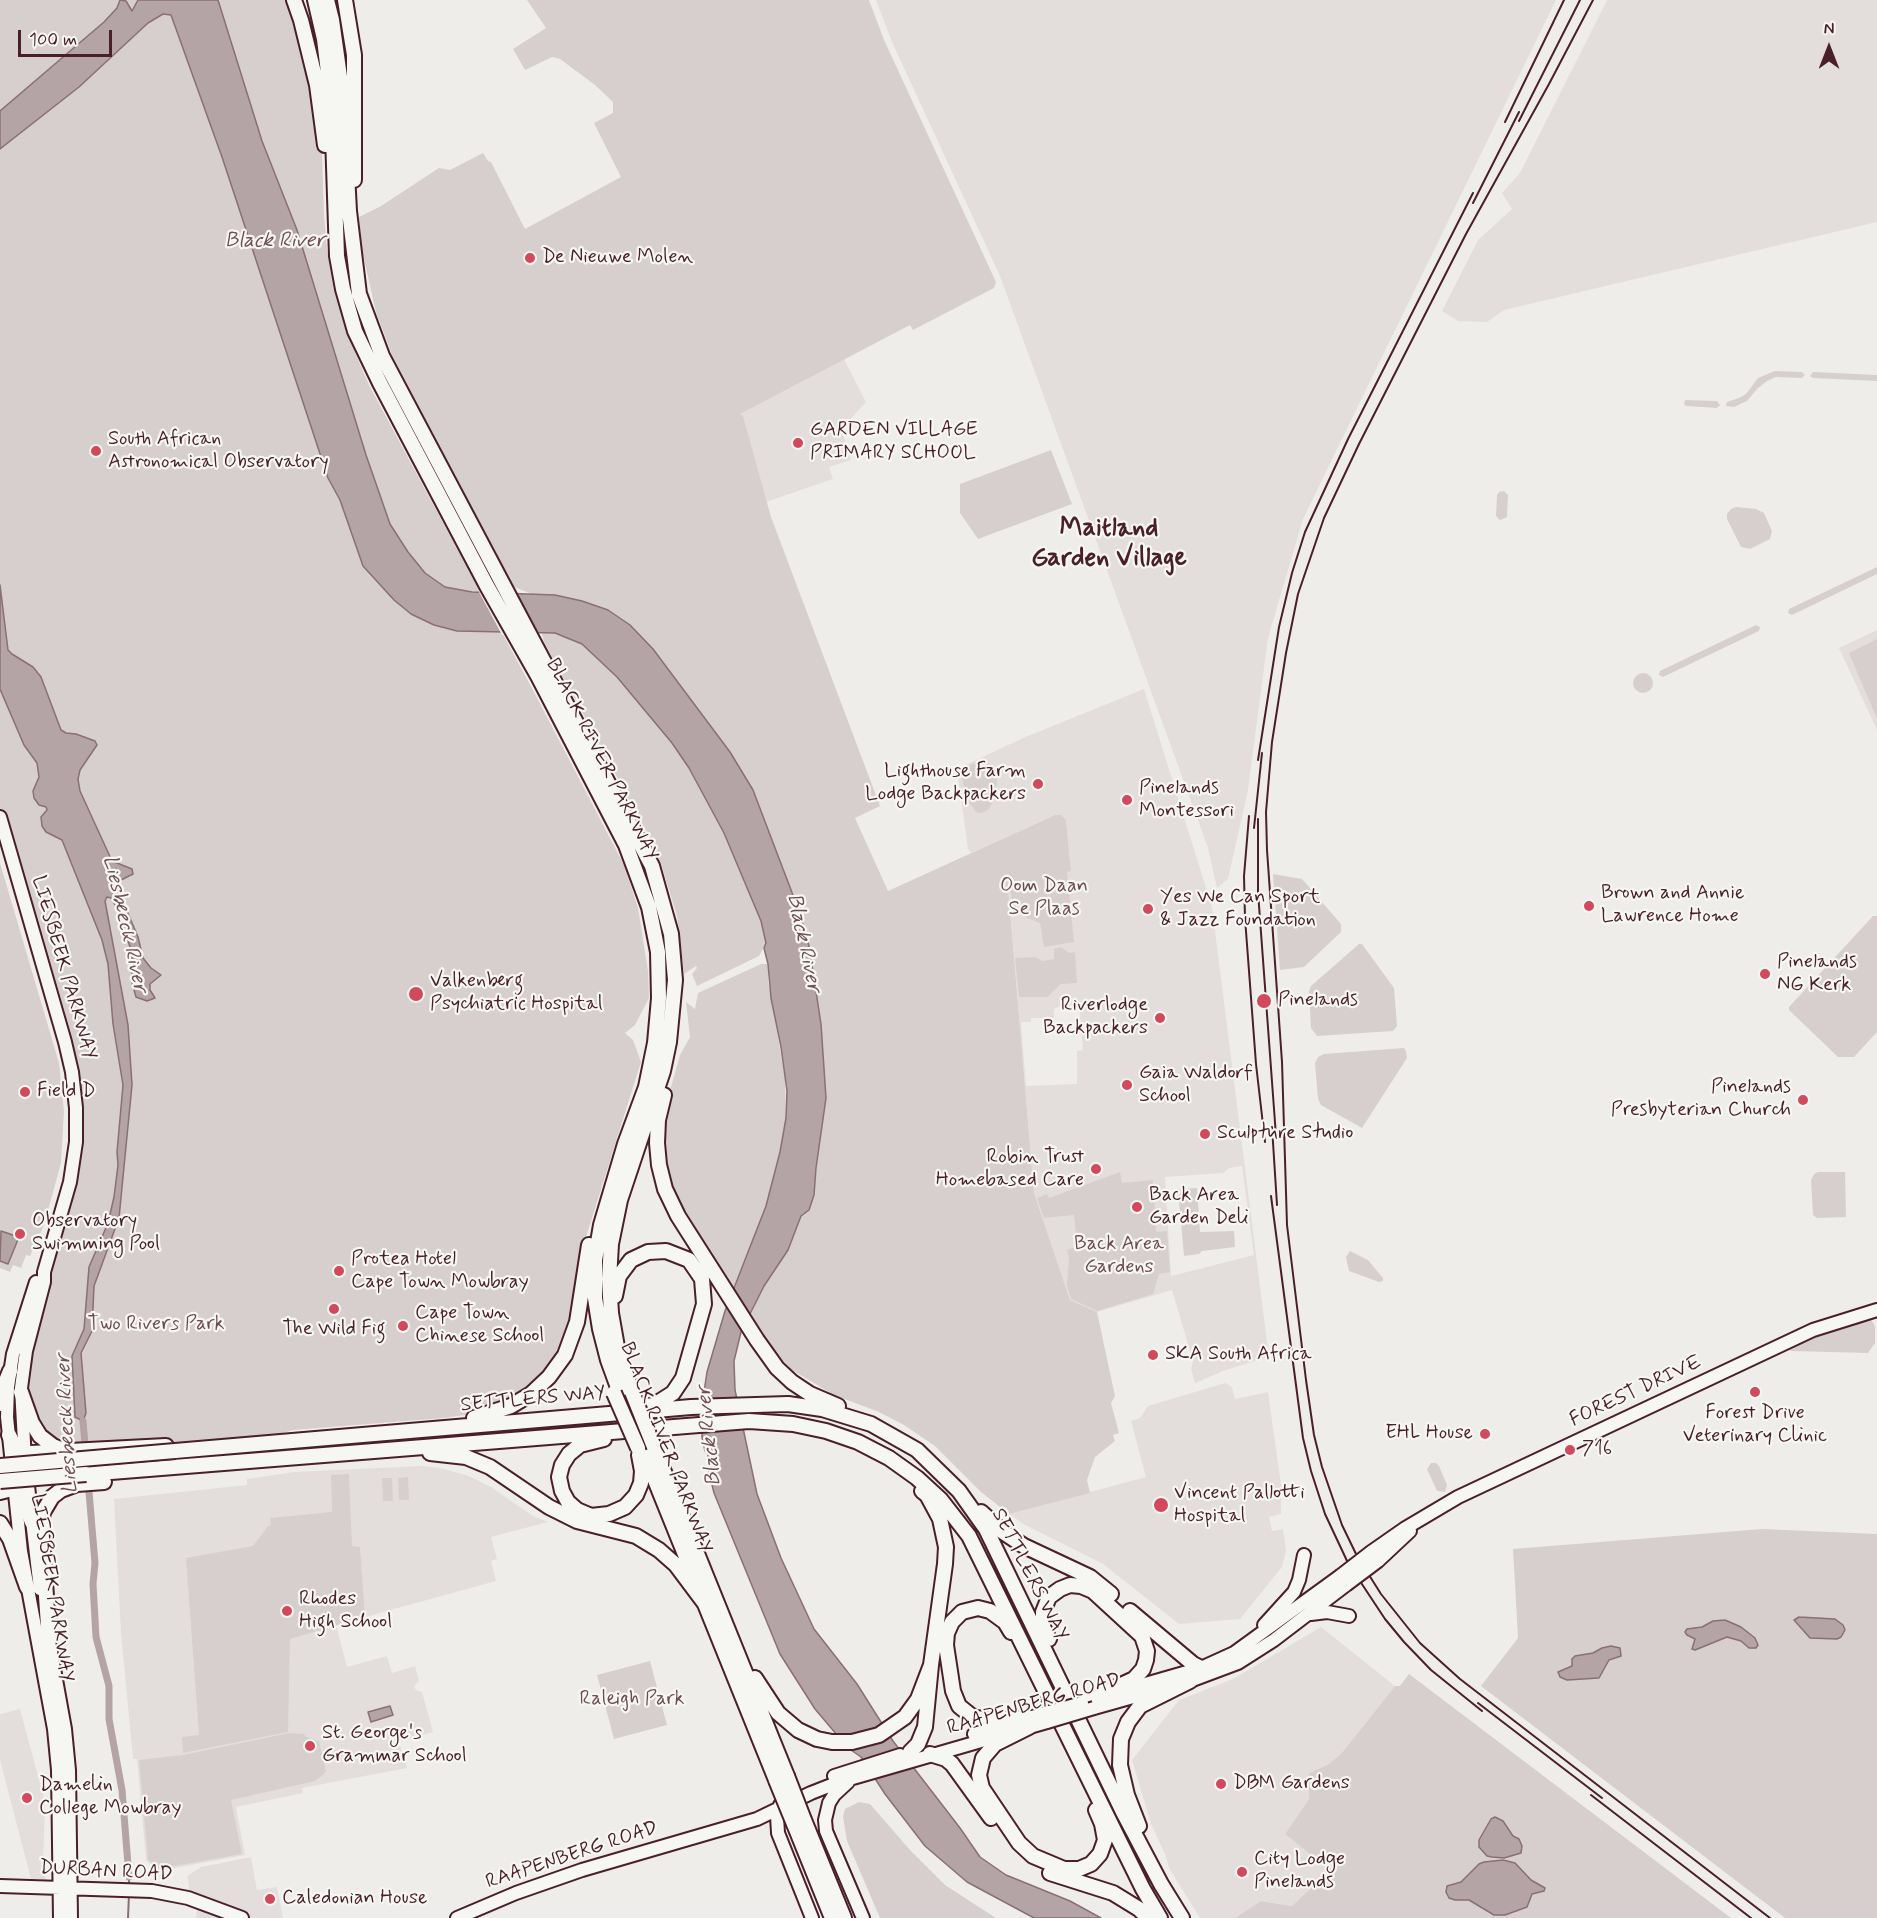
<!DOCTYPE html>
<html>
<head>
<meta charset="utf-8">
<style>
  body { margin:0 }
  #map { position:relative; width:1877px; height:1918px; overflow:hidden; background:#efedea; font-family:Mynerve,sans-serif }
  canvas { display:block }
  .north { position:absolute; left:1799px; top:18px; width:60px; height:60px; -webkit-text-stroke:4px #f6f6f2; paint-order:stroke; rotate:0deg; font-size:16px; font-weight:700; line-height:24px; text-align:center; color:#4a1f2b }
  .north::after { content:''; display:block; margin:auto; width:21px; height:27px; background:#4a1f2b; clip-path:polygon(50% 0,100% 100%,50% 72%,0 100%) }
  .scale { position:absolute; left:18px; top:30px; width:94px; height:27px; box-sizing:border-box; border:3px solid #4a1f2b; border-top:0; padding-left:8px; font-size:18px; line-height:21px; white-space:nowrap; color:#4a1f2b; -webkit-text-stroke:4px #f6f6f2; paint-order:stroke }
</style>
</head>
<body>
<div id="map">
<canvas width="1877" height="1918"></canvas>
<div class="north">N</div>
<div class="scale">100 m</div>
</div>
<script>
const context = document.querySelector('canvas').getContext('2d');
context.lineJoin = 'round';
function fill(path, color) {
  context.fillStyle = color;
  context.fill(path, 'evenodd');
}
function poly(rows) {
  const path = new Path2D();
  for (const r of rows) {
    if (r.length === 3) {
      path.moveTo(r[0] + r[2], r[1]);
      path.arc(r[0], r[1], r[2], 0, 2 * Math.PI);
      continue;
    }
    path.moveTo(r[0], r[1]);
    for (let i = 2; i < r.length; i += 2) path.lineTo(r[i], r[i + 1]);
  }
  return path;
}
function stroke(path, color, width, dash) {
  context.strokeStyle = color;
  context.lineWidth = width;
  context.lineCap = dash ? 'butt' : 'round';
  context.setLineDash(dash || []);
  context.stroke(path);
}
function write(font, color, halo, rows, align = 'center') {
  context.font = font + ' Mynerve,sans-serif';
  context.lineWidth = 4.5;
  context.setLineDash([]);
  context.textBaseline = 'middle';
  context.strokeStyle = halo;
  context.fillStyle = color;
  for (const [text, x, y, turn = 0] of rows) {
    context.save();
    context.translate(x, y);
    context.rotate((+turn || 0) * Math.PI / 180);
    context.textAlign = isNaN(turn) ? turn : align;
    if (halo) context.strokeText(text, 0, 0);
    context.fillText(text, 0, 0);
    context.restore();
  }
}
fill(poly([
  [876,0,1556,0,1303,519,1268,638,1248,790,1228,879,1217,888,1208,848,1000,276,892,42],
  [1607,0,1877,0,1877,222,1504,310,1487,322,1458,321,1442,311,1478,240,1512,209,1502,193,1520,173],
  [844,359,866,402,847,423,840,425,851,460,829,467,833,479,766,502,740,413],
  [1877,630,1877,730,1839,648],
  [1144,689,1212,907,1268,1350,1265,1358,1226,1370,1195,1383,1191,1369,1193,1361,1172,1290,1097,1312,1070,1300,1034,1193,1005,847,1071,871,1066,820,1055,815,971,853,968,849,957,769,1023,738],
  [1060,1006,1079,1006,1083,1050,1077,1051,1077,1084,1026,1086,1021,1022,1031,1022,1031,1018,1054,1018,1054,1009],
  [1242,1166,1254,1255,1171,1276,1165,1177,1223,1173,1229,1168],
  [1225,1383,1232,1387,1235,1399,1268,1392,1281,1485,1281,1514,1269,1517,1272,1531,1283,1529,1286,1550,1282,1567,1240,1619,1179,1624,1103,1564,1025,1525,1009,1514,1146,1477,1131,1421,1140,1418,1148,1406],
  [421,1466,440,1468,469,1476,491,1487,533,1516,548,1522,491,1537,497,1559,491,1561,496,1581,336,1625,347,1667,387,1656,392,1673,415,1666,419,1681,414,1686,416,1690,422,1692,433,1732,399,1742,407,1768,302,1788,303,1793,236,1807,245,1855,158,1871,146,1860,137,1759,133,1759,121,1633,114,1499,247,1485,247,1479,294,1472],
  [1321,1627,1395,1686,1341,1754,1329,1764,1309,1773,1309,1799,1285,1834,1331,1870,1292,1906,1262,1901,1235,1918,1200,1918,1169,1868,1165,1854,1151,1824,1132,1760,1179,1700,1233,1679],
  [20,1709,45,1802,43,1866,46,1880,31,1879,0,1760,0,1714],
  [251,1857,257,1890,277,1887,283,1918,196,1918,198,1902,188,1898,189,1886,187,1876,201,1867]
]), '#e3dedc');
fill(poly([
  [0,0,289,0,296,20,318,114,322,155,324,215,327,249,334,286,348,336,369,385,536,696,624,865,638,908,648,971,649,998,635,1025,625,1033,633,1040,641,1062,586,1237,576,1302,563,1348,544,1376,513,1399,473,1414,443,1418,293,1430,243,1445,53,1446,21,1392,62,1214,76,1108,0,817],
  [527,0,869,0,884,40,996,282,994,288,913,330,910,325,740,414,743,416,771,517,880,806,855,818,888,891,1055,815,1061,815,1066,820,1071,871,1067,872,1074,942,1044,947,1040,923,1013,912,1009,874,1007,874,1034,1193,1070,1300,1097,1312,1115,1396,1111,1403,1119,1433,1113,1435,1115,1441,1095,1457,1087,1480,1090,1493,1009,1514,981,1492,935,1446,904,1425,879,1412,834,1395,792,1370,759,1336,750,1316,764,1286,788,1250,801,1216,809,1210,814,1195,821,1122,821,1024,809,946,799,911,753,790,730,752,653,649,630,625,608,610,582,601,555,595,532,594,514,587,392,355,376,312,362,250,359,217,381,206,439,168,450,170,483,153,488,161,491,162,525,229,621,177,594,123,613,113,613,102,595,85,560,59,552,57,525,70,513,49,546,28],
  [1775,371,1802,372,1805,375,1802,378,1776,377,1767,381,1757,389,1747,401,1734,407,1726,406,1727,402,1739,398,1746,394,1758,378],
  [1813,372,1877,375,1877,381,1813,378,1810,376],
  [1685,400,1717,401,1720,405,1717,408,1686,406,1684,404],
  [1051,450,1072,504,978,539,960,513,960,484],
  [1504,491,1508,495,1507,517,1500,520,1496,516,1497,495,1499,492],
  [1736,507,1756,509,1764,513,1772,531,1770,539,1750,549,1741,547,1727,519,1727,514,1731,509],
  [1877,567,1877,574,1792,615,1788,613,1789,609],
  [1756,625,1760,627,1759,631,1663,677,1659,675,1660,671],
  [542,633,555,633,565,636,582,644,617,677,672,743,689,768,724,833,761,921,766,943,759,956,697,986,692,974,697,968,696,966,684,974,677,916,661,864,649,836,544,642],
  [1877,639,1877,719,1849,653],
  [1643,683,10],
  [987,762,994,766,997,775,996,795,989,809,982,813,977,813,966,799,962,776,968,766,974,763],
  [0,863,59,1063,64,1111,61,1163,44,1225,30,1256,26,1255,21,1268,13,1265,10,1272,0,1268],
  [1273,874,1302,879,1341,924,1341,932,1304,967,1280,970],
  [1873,916,1877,916,1877,1032,1854,1057,1838,1057,1789,1010,1789,1007],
  [1359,944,1362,944,1394,988,1397,1026,1393,1031,1317,1036,1311,1028,1309,991,1311,986],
  [1061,947,1069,953,1075,952,1077,983,1061,984,1047,997,1019,997,1015,958,1035,957,1042,961,1054,959,1054,949],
  [761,964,768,964,768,980,785,1078,786,1118,780,1152,766,1206,733,1288,725,1282,675,1201,664,1168,662,1140,667,1101,680,1055,690,1037,686,1002,695,1009,698,993],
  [1404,1048,1406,1051,1407,1058,1362,1128,1321,1105,1318,1099,1315,1063,1318,1057,1324,1054],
  [1120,1172,1122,1183,1153,1180,1156,1230,1157,1232,1167,1231,1170,1272,1159,1274,1153,1294,1097,1311,1071,1299,1067,1285,1069,1257,1067,1250,1077,1246,1074,1215,1044,1218,1037,1198,1047,1194,1049,1198],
  [1818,1172,1845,1172,1846,1217,1817,1218,1813,1215,1811,1180,1814,1174],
  [1197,1188,1200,1232,1234,1231,1235,1247,1202,1251,1199,1254,1184,1256,1178,1189],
  [1350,1251,1368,1260,1383,1278,1383,1281,1379,1282,1349,1271,1346,1257],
  [1867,1318,1872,1321,1875,1326,1875,1343,1868,1353,1791,1351,1789,1349,1820,1333],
  [1431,1463,1436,1463,1439,1466,1447,1485,1445,1492,1437,1491,1427,1469],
  [349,1474,352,1546,360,1547,365,1617,290,1639,288,1732,183,1753,182,1737,199,1735,186,1558,253,1546,268,1526,271,1525,270,1518,332,1512,331,1475],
  [408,1477,409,1500,399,1500,398,1478],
  [382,1478,392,1478,393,1501,383,1501],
  [1762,1529,1877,1534,1877,1918,1785,1918,1481,1686,1518,1638,1513,1549],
  [650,1661,667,1725,614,1739,597,1675],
  [1409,1674,1731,1918,1235,1918,1261,1901,1292,1906,1330,1870,1285,1834,1309,1799,1309,1773,1329,1764,1341,1754,1395,1686,1400,1686],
  [289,1733,304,1734,306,1737,319,1741,326,1771,324,1774,315,1781,231,1800,242,1854,158,1869,148,1860,139,1760,183,1755],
  [859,1802,870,1804,910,1850,945,1885,996,1918,880,1918,847,1841,843,1817,845,1809]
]), '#d7cfce');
const water = poly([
  [120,0,126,1,132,11,138,0,218,0,262,141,297,230,366,455,390,524,408,552,425,573,445,587,472,592,555,595,582,601,608,610,630,625,653,649,730,752,753,790,799,911,809,946,821,1024,826,1098,816,1168,814,1195,809,1210,801,1216,788,1250,764,1286,741,1332,734,1361,735,1390,757,1494,781,1558,814,1629,857,1684,893,1741,960,1828,980,1857,1006,1875,1070,1901,1101,1918,1034,1918,967,1882,925,1846,885,1794,861,1757,848,1748,815,1709,780,1654,714,1493,708,1468,708,1453,705,1451,702,1437,702,1405,707,1372,725,1311,766,1206,780,1152,786,1118,787,1091,781,1047,771,998,768,964,764,948,766,943,761,921,724,833,689,768,672,743,617,677,582,644,555,633,457,631,434,625,411,614,394,600,363,566,340,500,328,478,222,157,171,15,163,14,148,23,79,87,0,149,0,111,104,22,117,8,120,0],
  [0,585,8,650,12,654,33,667,41,677,61,730,66,733,76,734,95,741,97,745,80,770,78,779,80,791,112,861,132,869,133,874,117,882,119,892,138,937,143,958,151,968,161,975,150,984,150,990,155,998,147,1001,136,997,132,982,132,953,117,908,111,898,107,897,105,901,128,1025,132,1085,119,1218,94,1286,92,1331,81,1353,86,1413,83,1421,75,1417,72,1356,84,1329,89,1267,108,1223,114,1197,118,1165,117,1152,123,1085,113,1024,108,964,102,940,62,840,46,832,42,826,41,817,47,810,46,807,39,805,34,798,33,791,39,777,37,763,24,745,0,689,0,585],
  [1,1231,19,1237,8,1264,0,1261,1,1231],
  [1799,1617,1835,1619,1843,1625,1845,1630,1841,1637,1837,1639,1810,1638,1794,1620,1799,1617],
  [1725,1620,1741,1627,1755,1638,1758,1645,1756,1648,1749,1648,1741,1641,1727,1637,1695,1650,1692,1649,1695,1639,1687,1635,1685,1632,1687,1629,1702,1627,1713,1621,1725,1620],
  [1611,1646,1620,1648,1621,1656,1609,1660,1599,1678,1567,1680,1560,1677,1558,1672,1572,1666,1572,1659,1575,1656,1593,1653,1602,1648,1611,1646],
  [390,1706,393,1715,371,1722,368,1712,390,1706],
  [1495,1817,1503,1821,1513,1836,1519,1839,1522,1846,1521,1853,1504,1858,1492,1857,1487,1856,1479,1847,1479,1840,1491,1819,1495,1817],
  [1503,1860,1515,1863,1531,1880,1545,1888,1544,1891,1532,1894,1527,1907,1505,1915,1494,1915,1469,1900,1455,1900,1449,1898,1446,1892,1447,1886,1461,1882,1479,1864,1484,1862,1503,1860]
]);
fill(water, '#b4a4a5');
stroke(water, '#8a6f74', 1.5);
fill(poly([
  [478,590,516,591,540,636,502,635]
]), '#efedea');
stroke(poly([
  [129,1877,129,1885],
  [128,1918,129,1894]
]), '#8a6f74', 2);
stroke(poly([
  [83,1421,95,1563,93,1584,96,1637,109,1686,109,1719,122,1790,129,1877]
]), '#b4a4a5', 7);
const major = poly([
  [0,817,65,1042,72,1072,76,1108,76,1142,70,1182,44,1272,44,1282,26,1351,21,1388,25,1460,40,1589],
  [36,1282,13,1354,8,1387,7,1417,21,1551,54,1729,58,1770,60,1918],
  [1371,1552,1404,1529,1458,1497,1813,1330,1877,1310],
  [1378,1561,1410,1531],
  [1311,1614,1327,1612,1349,1616],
  [1264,1625,1294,1592,1299,1580,1304,1555],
  [47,1630,65,1729,69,1770,71,1918],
  [1114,1693,1201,1668,1234,1653,1340,1576],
  [1094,1708,1190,1681,1238,1663,1274,1640,1346,1585],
  [974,1734,1049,1712],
  [834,1776,900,1755],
  [848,1782,834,1795,829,1803,825,1820,826,1831,863,1918],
  [780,1805,777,1816,778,1833,812,1918],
  [0,1886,152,1891,188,1898,242,1918],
  [457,1918,516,1893,582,1870,757,1819,811,1793,839,1782,1047,1722]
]);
const highway = poly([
  [294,0,301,20,317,85,325,145],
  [315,0,324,39,332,106,337,256,343,289,355,331,380,383,487,586,538,676,626,845,649,907,658,952,659,998,655,1043,646,1087,625,1144,601,1225,595,1260,595,1298,600,1329,608,1360,620,1393],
  [327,0,332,20,343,98,349,211,359,294,382,356,652,866,671,934,675,980,669,1042,663,1071,620,1200,611,1244,609,1279,611,1313,617,1347,632,1392],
  [345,0,354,55,354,180],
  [664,1095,658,1120,657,1143,659,1165,665,1189,678,1216,757,1340,777,1368,792,1382,810,1394,838,1406],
  [615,1296,619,1276,631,1260,648,1252,666,1251,689,1260,702,1279,704,1304,683,1378,673,1393,654,1405,646,1406],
  [21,1392,32,1423,40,1436,53,1446,63,1450],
  [0,1404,3,1388,10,1371],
  [474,1418,511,1406,531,1394,549,1377,565,1355,577,1322,589,1245],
  [9,1435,18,1454,31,1466],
  [604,1439,580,1445,569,1454,562,1465,559,1477,562,1491,568,1502,577,1510,591,1516,609,1514,625,1507,636,1495,641,1483,642,1471,639,1455],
  [654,1447,787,1776],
  [642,1448,776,1780],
  [175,1451,691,1407,788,1404,822,1409,871,1424,917,1450,959,1491,986,1529,1123,1812,1161,1884,1182,1918],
  [430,1453,466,1457,490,1467,549,1507,577,1521,636,1536,659,1550,676,1565,706,1605],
  [18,1471,31,1453,166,1446],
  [4,1474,19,1490,32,1522],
  [86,1474,749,1421,793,1424,826,1431,858,1442,889,1458,917,1478,941,1500,969,1536,1143,1889,1160,1918],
  [0,1492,12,1489,17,1479],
  [981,1512,1003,1532,1024,1546,1090,1577,1111,1594],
  [0,1523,10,1539,27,1587],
  [1130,1611,1193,1664,1201,1668],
  [1011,1632,1005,1622,990,1611,978,1608,962,1612,952,1622,947,1633,946,1645,953,1691,959,1706,974,1718,1000,1720,1029,1718],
  [1049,1639,1043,1627,1043,1612,1049,1597,1060,1589,1070,1585,1081,1586,1093,1591,1142,1636,1147,1651,1146,1660,1143,1669,1134,1679,1082,1703],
  [49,1640,41,1524,43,1512,52,1497,61,1490,77,1484,104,1482],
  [755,1678,778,1713,798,1730,817,1739,832,1742,852,1742,879,1735,905,1717,918,1699,931,1665],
  [1029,1727,995,1744,983,1758,979,1775,982,1788,1019,1843,1033,1856,1064,1869,1079,1869,1091,1864,1100,1854,1105,1840,1102,1824,1096,1810],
  [910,1752,918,1744,925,1727,931,1665,945,1564,946,1547,940,1519,927,1495,922,1491],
  [930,1754,946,1759,952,1764,991,1818],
  [804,1820,844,1918],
  [794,1824,832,1918],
  [1139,1826,1127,1795,1120,1765,1121,1739,1128,1722,1140,1706,1190,1681],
  [1050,1873,1113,1893,1139,1909,1148,1918]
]);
stroke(major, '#4a1f2b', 16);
stroke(highway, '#4a1f2b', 18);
stroke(major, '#f6f6f2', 12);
stroke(highway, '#f6f6f2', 14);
stroke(poly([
  [1593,0,1549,84,1466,234,1359,444,1324,518,1298,594,1286,653,1272,742,1266,812,1267,850,1282,1062,1287,1225,1306,1380,1314,1435,1322,1467,1342,1525,1357,1556,1381,1594,1420,1643,1460,1679,1770,1918],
  [1519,121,1580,0],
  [1505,122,1564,0],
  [1473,203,1519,112],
  [1258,760,1279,627,1292,573,1305,532,1348,439,1473,193],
  [1249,816,1244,876,1245,918,1256,1064,1265,1142],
  [1258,819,1258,892,1276,1136],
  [1254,828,1262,753],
  [1272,1127,1277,1205],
  [1271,1196,1303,1438,1311,1471,1325,1514,1348,1563,1385,1619,1404,1642,1431,1670,1482,1711],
  [1478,1703,1602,1798],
  [1591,1795,1751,1918]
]), '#4a1f2b', 2);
const majorBridge = poly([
  [1340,1576,1371,1552],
  [1346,1585,1378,1561],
  [1049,1712,1082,1703],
  [1047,1722,1094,1708]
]);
const highwayBridge = poly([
  [632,1392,654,1447],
  [614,1393,638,1448],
  [0,1466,175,1451],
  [0,1481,86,1474],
  [787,1776,804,1820],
  [776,1780,794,1824]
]);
stroke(majorBridge, '#4a1f2b', 16, []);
stroke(highwayBridge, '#4a1f2b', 18, []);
stroke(majorBridge, '#f6f6f2', 12);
stroke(highwayBridge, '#f6f6f2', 14);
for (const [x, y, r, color] of [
  [530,258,6,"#d1495b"],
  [798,443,6,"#d1495b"],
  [96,451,6,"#d1495b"],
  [1038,784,6,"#d1495b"],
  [1127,800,6,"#d1495b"],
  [1589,906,6,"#d1495b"],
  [1148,909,6,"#d1495b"],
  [1765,974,6,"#d1495b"],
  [416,994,8,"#d1495b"],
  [1264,1001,8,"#d1495b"],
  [1160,1018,6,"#d1495b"],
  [1127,1085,6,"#d1495b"],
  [25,1092,6,"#d1495b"],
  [1803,1100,6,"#d1495b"],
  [1205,1134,6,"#d1495b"],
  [1096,1169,6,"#d1495b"],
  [1137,1207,6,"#d1495b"],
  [20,1234,6,"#d1495b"],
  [339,1271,6,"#d1495b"],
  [334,1309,6,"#d1495b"],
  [403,1326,6,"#d1495b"],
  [1153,1355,6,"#d1495b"],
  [1755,1392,6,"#d1495b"],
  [1485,1434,6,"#d1495b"],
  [1570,1450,6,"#d1495b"],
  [1161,1505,8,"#d1495b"],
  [287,1611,6,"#d1495b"],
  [310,1746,6,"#d1495b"],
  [1221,1784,6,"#d1495b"],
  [27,1798,6,"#d1495b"],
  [1242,1872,6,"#d1495b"],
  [270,1899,6,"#d1495b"]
]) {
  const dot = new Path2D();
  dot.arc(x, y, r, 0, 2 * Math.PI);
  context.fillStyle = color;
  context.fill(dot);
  stroke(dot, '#f6f6f2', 2);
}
write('20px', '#4a1f2b', '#f6f6f2', [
  ["De Nieuwe Molen",542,258],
  ["GARDEN VILLAGE",810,431],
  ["PRIMARY SCHOOL",810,454],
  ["South African",108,440],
  ["Astronomical Observatory",108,463],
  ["Lighthouse Farm",1026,772,"right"],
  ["Lodge Backpackers",1026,795,"right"],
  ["Pinelands",1139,789],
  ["Montessori",1139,812],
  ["Brown and Annie",1601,894],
  ["Lawrence Home",1601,917],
  ["Yes We Can Sport",1160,898],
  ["& Jazz Foundation",1160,921],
  ["Pinelands",1777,963],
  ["NG Kerk",1777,986],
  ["Valkenberg",430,982],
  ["Psychiatric Hospital",430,1005],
  ["Pinelands",1278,1001],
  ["Riverlodge",1148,1006,"right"],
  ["Backpackers",1148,1029,"right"],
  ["Gaia Waldorf",1139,1074],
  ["School",1139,1097],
  ["Pinelands",1791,1088,"right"],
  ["Presbyterian Church",1791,1111,"right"],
  ["Field D",37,1092],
  ["Sculpture Studio",1217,1134],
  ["Robin Trust",1084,1158,"right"],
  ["Homebased Care",1084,1181,"right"],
  ["Back Area",1149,1196],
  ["Garden Deli",1149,1219],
  ["Observatory",32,1222],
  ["Swimming Pool",32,1245],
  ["Protea Hotel",351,1260],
  ["Cape Town Mowbray",351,1283],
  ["Cape Town",415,1314],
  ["Chinese School",415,1337],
  ["The Wild Fig",334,1330,"center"],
  ["SKA South Africa",1165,1355],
  ["Forest Drive",1755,1414,"center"],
  ["Veterinary Clinic",1755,1437,"center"],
  ["EHL House",1473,1434,"right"],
  ["716",1582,1450],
  ["Vincent Pallotti",1174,1494],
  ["Hospital",1174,1517],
  ["Rhodes",299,1600],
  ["High School",299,1623],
  ["St. George's",322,1734],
  ["Grammar School",322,1757],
  ["DBM Gardens",1233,1784],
  ["Damelin",39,1786],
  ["College Mowbray",39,1809],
  ["City Lodge",1254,1860],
  ["Pinelands",1254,1883],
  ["Caledonian House",282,1899]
], 'left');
write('20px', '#4a1f2b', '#f6f6f2', [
  ["BLACK RIVER PARKWAY",601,760,63],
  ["LIESBEEK PARKWAY",63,968,74],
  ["FOREST DRIVE",1636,1392,-25],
  ["SETTLERS WAY",533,1400,-5],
  ["BLACK RIVER PARKWAY",665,1448,69],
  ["SETTLERS WAY",1029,1575,63],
  ["LIESBEEK PARKWAY",51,1588,81],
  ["RAAPENBERG ROAD",1034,1705,-16],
  ["RAAPENBERG ROAD",572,1856,-18],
  ["DURBAN ROAD",106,1872,3]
]);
write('20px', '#6d4b54', '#f6f6f2', [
  ["Oom Daan",1044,887],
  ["Se Plaas",1044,910],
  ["Back Area",1119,1245],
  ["Gardens",1119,1268],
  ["Two Rivers Park",156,1325],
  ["Raleigh Park",632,1700]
]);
write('italic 21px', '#6f4e56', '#f6f6f2', [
  ["Black River",275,242],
  ["Liesbeeck River",124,924,77],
  ["Black River",803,943,78],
  ["Liesbeeck River",68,1424,-93],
  ["Black River",710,1436,-96]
]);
write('bold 26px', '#4a1f2b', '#f6f6f2', [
  ["Maitland",1109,530],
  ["Garden Village",1109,560]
]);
</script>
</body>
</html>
